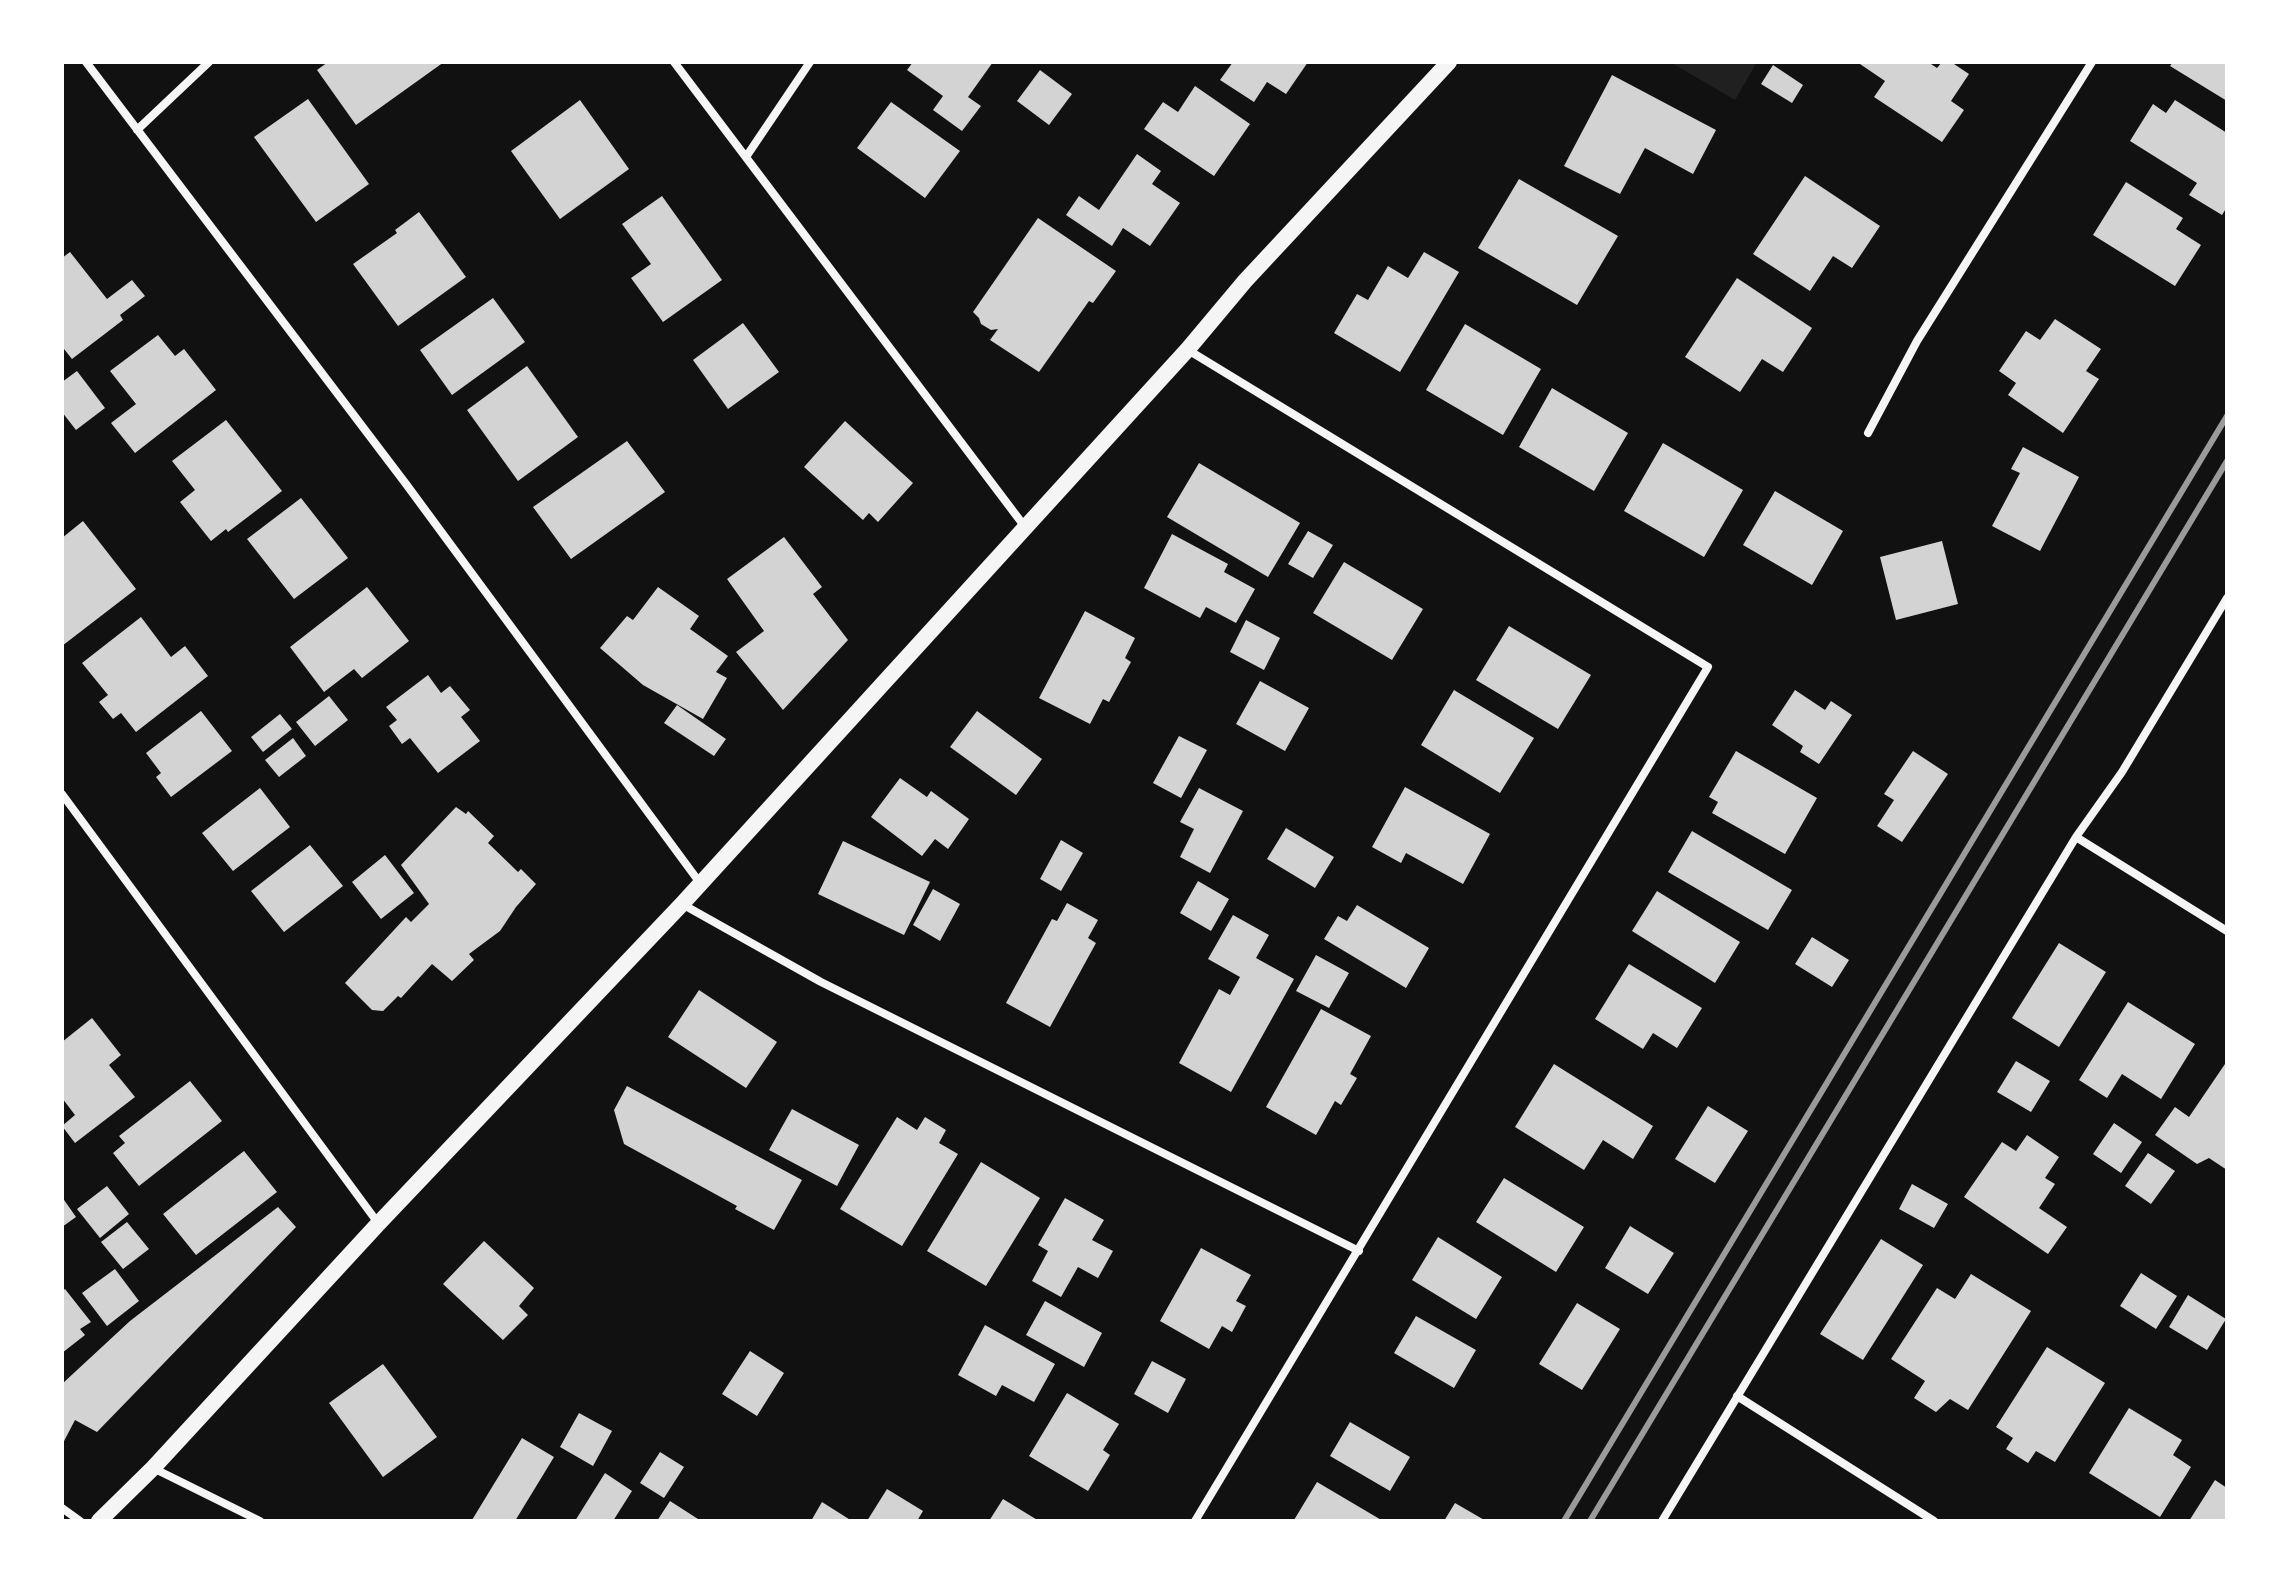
<!DOCTYPE html>
<html>
<head>
<meta charset="utf-8">
<style>
  body { margin:0 }
  #map { position:relative; width:2289px; height:1583px; overflow:hidden; background:#111; font-family:"Source Serif 4",serif }
  canvas { display:block }
  .frame { position:absolute; inset:0; border:64px solid #fff; pointer-events:none }
</style>
</head>
<body>
<div id="map">
<canvas width="2289" height="1583"></canvas>
<div class="frame"></div>
</div>
<script>
const context = document.querySelector('canvas').getContext('2d');
context.lineJoin = 'round';
function fill(path, color) {
  context.fillStyle = color;
  context.fill(path, 'evenodd');
}
function poly(rows) {
  const path = new Path2D();
  for (const r of rows) {
    path.moveTo(r[0], r[1]);
    for (let i = 2; i < r.length; i += 2) path.lineTo(r[i], r[i + 1]);
  }
  return path;
}
function stroke(path, color, width, dash) {
  context.strokeStyle = color;
  context.lineWidth = width;
  context.lineCap = dash ? 'butt' : 'round';
  context.setLineDash(dash || []);
  context.stroke(path);
}
fill(poly([
  [1670,62,1757,62,1735,100]
]), '#202020');
fill(poly([
  [328,62,444,62,356,125,317,70],
  [913,62,993,62,968,97,981,106,962,131,933,110,943,96,907,70],
  [1233,62,1308,62,1286,94,1267,82,1254,102,1220,80],
  [1861,62,1928,62,1937,68,1942,62,1951,62,1969,74,1951,101,1964,110,1942,142,1874,97,1885,81,1860,64],
  [2173,62,2227,62,2227,101,2170,66],
  [1773,65,1803,85,1792,103,1761,84],
  [1040,70,1072,94,1049,125,1017,101],
  [1612,75,1716,130,1693,174,1645,148,1620,194,1564,166],
  [1195,86,1250,124,1214,176,1144,129,1163,102,1178,112],
  [308,99,369,184,316,222,254,137],
  [580,100,629,169,560,219,511,151],
  [2175,100,2227,133,2227,207,2222,215,2189,195,2197,183,2130,141,2153,104,2166,113],
  [891,102,960,151,925,198,857,148],
  [1137,154,1161,171,1152,184,1180,203,1150,246,1123,228,1112,246,1066,215,1079,196,1099,210],
  [1805,176,1880,226,1852,268,1833,256,1810,291,1753,254],
  [1519,179,1618,236,1577,305,1478,248],
  [2126,182,2183,218,2176,229,2201,245,2175,286,2093,235],
  [662,196,722,280,663,322,631,278,651,264,622,224],
  [419,212,466,277,398,326,353,264,397,233,395,230],
  [1038,218,1116,271,1093,303,1089,301,1039,372,990,340,998,329,991,330,981,324,979,318,973,312],
  [70,252,107,299,132,280,145,296,120,315,123,320,72,359,64,349,62,350,62,258],
  [1424,252,1459,272,1400,372,1334,333,1357,294,1368,300,1388,266,1408,278],
  [1737,278,1812,328,1783,372,1762,359,1740,392,1685,357],
  [493,298,525,342,452,395,420,350],
  [2055,319,2101,349,2086,371,2099,379,2063,433,2008,395,2016,383,1999,371,2026,331,2040,340],
  [743,323,779,372,728,409,693,360],
  [1465,324,1541,369,1503,435,1426,390],
  [158,335,175,356,184,349,216,390,135,453,111,423,136,404,110,371],
  [527,366,578,437,518,481,467,410],
  [77,371,105,408,76,430,62,412,62,382],
  [1552,388,1628,433,1594,491,1519,447],
  [226,420,282,491,228,532,226,529,211,541,180,502,195,490,172,461],
  [845,421,913,483,878,522,869,513,863,520,804,467],
  [627,441,665,492,571,559,533,507],
  [1663,443,1743,490,1704,557,1624,511],
  [2023,447,2079,477,2040,551,1992,526,2020,473,2011,469],
  [1199,463,1300,523,1268,577,1167,517],
  [1775,491,1843,531,1812,585,1743,545],
  [301,498,348,558,294,599,247,539],
  [83,521,136,589,62,646,62,538],
  [1308,531,1333,545,1313,578,1288,564],
  [1172,534,1228,564,1224,572,1255,589,1236,623,1206,607,1200,618,1144,588],
  [784,537,822,587,813,594,848,640,783,710,736,652,764,631,727,579],
  [1942,541,1958,604,1896,620,1880,557],
  [1344,562,1423,609,1392,660,1313,613],
  [367,587,409,641,362,678,354,669,324,692,290,647],
  [658,587,699,616,690,629,728,656,716,672,727,678,703,719,643,685,600,648,627,616,633,620],
  [1085,611,1135,638,1125,658,1131,662,1109,702,1103,699,1090,724,1039,698],
  [141,617,171,657,185,646,208,676,136,732,121,713,113,719,99,702,108,695,82,663],
  [1246,620,1280,638,1264,670,1230,652],
  [1509,626,1591,675,1558,729,1476,680],
  [428,675,441,693,450,686,470,710,461,717,480,741,438,773,410,738,402,744,389,726,397,720,386,707],
  [1260,681,1309,708,1285,751,1236,724],
  [1454,690,1534,738,1500,793,1421,745],
  [1795,690,1825,710,1831,701,1852,715,1819,764,1800,752,1803,746,1772,725],
  [329,696,348,720,315,746,296,722],
  [677,705,726,739,714,756,664,723],
  [201,711,232,751,171,797,156,777,161,773,146,753],
  [977,711,1042,759,1016,795,950,747],
  [280,714,292,729,263,752,251,737],
  [1179,736,1207,750,1181,798,1153,783],
  [293,738,306,756,279,777,265,760],
  [1736,751,1817,798,1785,854,1712,813,1718,802,1709,797],
  [1913,751,1948,774,1902,842,1877,826,1894,800,1884,794],
  [900,778,927,797,931,791,969,819,948,849,935,839,922,856,871,817],
  [1405,787,1490,834,1463,884,1406,853,1401,863,1372,847],
  [260,788,290,827,233,871,202,833],
  [1199,788,1243,811,1210,873,1180,857,1194,829,1180,822],
  [456,807,466,814,468,811,494,836,488,843,518,872,521,869,536,884,516,907,500,931,469,954,474,960,452,981,432,964,401,998,398,996,383,1011,372,1010,345,983,406,917,411,922,429,904,401,865],
  [1286,828,1334,857,1315,888,1267,859],
  [1692,831,1792,890,1768,930,1668,872],
  [1061,840,1083,853,1061,891,1040,879],
  [843,841,930,882,904,935,818,894],
  [310,845,343,886,284,932,251,891],
  [385,855,414,893,381,919,352,882],
  [1198,881,1229,899,1211,931,1180,913],
  [933,889,960,904,940,941,913,925],
  [1657,891,1740,942,1715,983,1632,931],
  [1067,903,1098,920,1088,938,1096,943,1050,1027,1006,1003,1052,919,1057,921],
  [1357,905,1429,948,1406,988,1324,939,1338,916,1347,921],
  [1233,915,1269,935,1256,958,1294,979,1231,1092,1179,1063,1219,989,1230,995,1240,977,1208,959],
  [1812,937,1849,960,1832,987,1795,964],
  [2059,943,2106,972,2059,1047,2012,1018],
  [1316,955,1349,973,1329,1008,1296,991],
  [1629,964,1702,1008,1677,1048,1653,1033,1643,1049,1595,1019],
  [699,990,777,1042,746,1088,668,1037],
  [2128,1002,2195,1044,2161,1099,2122,1074,2107,1098,2079,1080],
  [1321,1009,1371,1036,1350,1074,1357,1078,1341,1105,1335,1101,1316,1135,1266,1107],
  [92,1018,121,1055,109,1065,135,1097,75,1143,62,1126,75,1115,62,1098,62,1042],
  [2016,1061,2050,1081,2031,1112,1997,1092],
  [2227,1061,2227,1170,2209,1158,2197,1164,2155,1135,2175,1107,2189,1117],
  [1554,1064,1653,1126,1633,1159,1603,1140,1584,1170,1515,1127],
  [190,1081,222,1121,139,1186,113,1153,125,1143,119,1136],
  [627,1086,802,1180,774,1230,735,1209,737,1206,624,1144,614,1110],
  [1708,1106,1748,1131,1715,1183,1675,1159],
  [792,1109,859,1145,837,1186,769,1150],
  [897,1117,917,1130,925,1117,946,1130,939,1143,958,1154,902,1246,840,1209],
  [2114,1123,2142,1142,2121,1173,2093,1154],
  [2027,1135,2059,1157,2045,1178,2055,1184,2039,1208,2067,1227,2048,1254,1964,1197,2002,1142,2016,1151],
  [244,1151,277,1192,196,1255,163,1214],
  [2148,1153,2175,1171,2151,1204,2125,1186],
  [981,1162,1040,1198,986,1286,927,1251],
  [1504,1178,1584,1227,1556,1272,1476,1222],
  [1912,1184,1948,1204,1934,1228,1899,1209],
  [107,1186,129,1214,100,1238,77,1209],
  [62,1197,76,1217,62,1227],
  [1065,1198,1104,1220,1092,1240,1113,1251,1098,1278,1078,1267,1061,1297,1032,1281,1048,1251,1038,1245],
  [278,1207,296,1227,97,1432,75,1420,62,1445,62,1384,130,1321],
  [127,1222,149,1249,123,1269,101,1242],
  [1630,1226,1674,1253,1648,1294,1605,1268],
  [1438,1237,1502,1277,1476,1319,1412,1280],
  [1881,1239,1923,1265,1863,1360,1820,1334],
  [484,1241,534,1288,519,1306,528,1315,503,1340,443,1284],
  [1201,1248,1251,1275,1236,1301,1246,1306,1232,1332,1222,1326,1209,1349,1160,1321],
  [115,1269,139,1301,107,1326,82,1293],
  [2141,1273,2177,1296,2156,1329,2120,1306],
  [1971,1274,2031,1311,1968,1410,1950,1399,1936,1412,1914,1398,1925,1381,1891,1359,1937,1288,1955,1299],
  [65,1289,91,1322,80,1329,85,1335,62,1353,62,1291],
  [2188,1295,2226,1319,2207,1350,2169,1327],
  [1045,1301,1102,1333,1084,1367,1026,1335],
  [1577,1303,1620,1329,1582,1390,1539,1364],
  [1416,1316,1476,1350,1454,1388,1394,1353],
  [985,1325,1055,1364,1034,1402,1002,1385,996,1396,958,1375],
  [2047,1347,2105,1383,2055,1462,2036,1451,2028,1463,2006,1449,2013,1438,1996,1427],
  [750,1351,784,1373,757,1416,722,1394],
  [1152,1361,1186,1379,1168,1413,1134,1394],
  [383,1364,437,1437,383,1477,329,1403],
  [1067,1393,1119,1424,1103,1450,1110,1455,1088,1491,1029,1456],
  [2129,1408,2182,1440,2173,1455,2191,1467,2160,1517,2089,1473],
  [579,1413,612,1431,593,1466,560,1447],
  [1350,1422,1410,1457,1390,1491,1330,1456],
  [522,1438,554,1457,515,1521,474,1521,472,1520],
  [660,1452,684,1467,664,1498,640,1483],
  [605,1473,632,1491,613,1521,575,1521],
  [2215,1480,2227,1488,2227,1521,2189,1521],
  [1317,1482,1383,1521,1294,1520],
  [887,1489,923,1511,917,1521,867,1521],
  [1003,1499,1039,1521,989,1521],
  [670,1501,698,1519,697,1521,657,1521],
  [822,1502,852,1521,811,1521],
  [1455,1503,1486,1521,1444,1521]
]), '#d3d3d3');
stroke(poly([
  [86,62,406,484,700,883],
  [674,62,1025,527],
  [137,130,209,62],
  [746,157,810,62],
  [1188,350,1708,667,1195,1521],
  [1868,433,1917,341,2092,62],
  [62,794,378,1223],
  [2076,837,2227,931],
  [682,904,821,982,1359,1251],
  [1737,1396,1934,1521],
  [153,1468,260,1521],
  [62,1508,80,1521],
  [1662,1521,2076,837,2122,772,2227,598]
]), '#f5f5f5', 8);
stroke(poly([
  [99,1521,153,1468,378,1224,682,904,1188,349,1245,281,1449,62]
]), '#f5f5f5', 16);
stroke(poly([
  [1564,1521,2227,416],
  [1590,1521,2227,461]
]), '#9a9a9a', 6);
</script>
</body>
</html>
